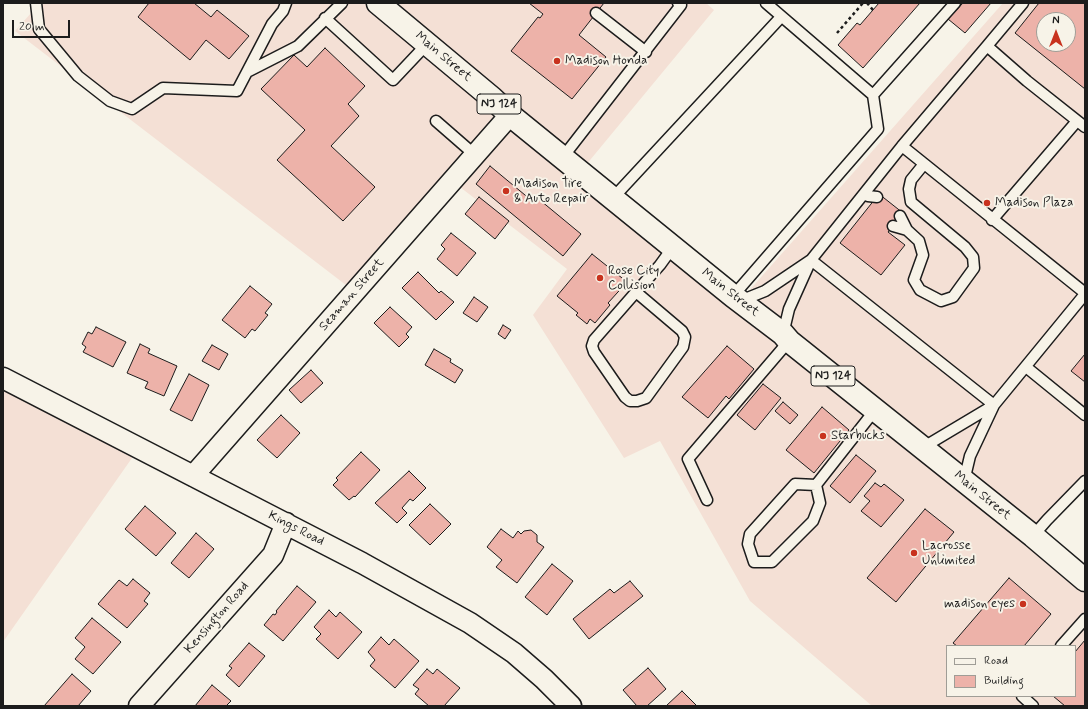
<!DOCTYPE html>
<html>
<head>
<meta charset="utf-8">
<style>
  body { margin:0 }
  #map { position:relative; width:1088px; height:709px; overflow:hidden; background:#f7f3e8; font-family:Mynerve,sans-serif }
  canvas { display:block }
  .frame { position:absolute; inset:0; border:4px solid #1c1c1c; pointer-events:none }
  .legend { position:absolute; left:946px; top:645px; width:130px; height:52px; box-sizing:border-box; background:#f7f3e8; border:1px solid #9f9d96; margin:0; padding:5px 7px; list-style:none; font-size:12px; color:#1c1c1c }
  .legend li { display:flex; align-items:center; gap:8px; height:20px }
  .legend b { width:20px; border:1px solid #9f9d96 }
  .north { position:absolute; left:1036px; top:12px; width:40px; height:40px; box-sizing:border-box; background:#f7f3e8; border:1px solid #9f9d96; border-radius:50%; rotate:0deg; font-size:11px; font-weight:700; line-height:16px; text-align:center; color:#1c1c1c }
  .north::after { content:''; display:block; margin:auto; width:14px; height:18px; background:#c8321e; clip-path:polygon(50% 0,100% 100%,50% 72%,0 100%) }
  .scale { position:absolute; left:12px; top:20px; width:58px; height:18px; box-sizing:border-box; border:2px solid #1c1c1c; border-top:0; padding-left:5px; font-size:12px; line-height:14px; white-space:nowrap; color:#1c1c1c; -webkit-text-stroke:3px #f7f3e8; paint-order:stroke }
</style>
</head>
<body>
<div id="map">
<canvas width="1088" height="709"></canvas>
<div class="frame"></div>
<ul class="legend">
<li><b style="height:5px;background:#f7f3e8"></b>Road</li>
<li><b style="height:11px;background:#edb2a9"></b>Building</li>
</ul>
<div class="north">N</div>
<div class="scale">20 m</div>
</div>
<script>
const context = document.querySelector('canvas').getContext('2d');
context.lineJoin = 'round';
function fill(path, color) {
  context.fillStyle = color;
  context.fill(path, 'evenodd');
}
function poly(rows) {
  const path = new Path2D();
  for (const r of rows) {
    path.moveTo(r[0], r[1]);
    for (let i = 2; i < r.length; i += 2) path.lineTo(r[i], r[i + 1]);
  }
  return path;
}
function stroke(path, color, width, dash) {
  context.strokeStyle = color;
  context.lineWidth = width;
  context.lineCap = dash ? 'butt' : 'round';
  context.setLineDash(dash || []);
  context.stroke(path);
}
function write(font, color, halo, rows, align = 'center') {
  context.font = font + ' Mynerve,sans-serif';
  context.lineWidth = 4;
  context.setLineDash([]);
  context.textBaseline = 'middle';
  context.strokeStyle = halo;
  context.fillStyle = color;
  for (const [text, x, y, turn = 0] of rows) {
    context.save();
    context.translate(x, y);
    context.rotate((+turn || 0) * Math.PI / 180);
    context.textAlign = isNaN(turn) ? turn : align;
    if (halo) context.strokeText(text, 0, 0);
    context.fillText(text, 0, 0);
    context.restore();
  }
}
fill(poly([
  [40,3,706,3,714,10,581,171,740,301,1003,3,1085,3,1085,473,1033,536,1085,579,1085,706,872,706,750,601,660,441,624,458,533,315,567,269,452,181,355,292,15,31],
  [1044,20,1068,20,1068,44,1044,44],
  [947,646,1075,646,1075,696,947,696],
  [3,375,139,448,3,642]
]), '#f4e0d5');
const building = poly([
  [149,3,194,3,211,17,217,10,249,36,229,59,206,40,190,60,138,17,149,3],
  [529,3,604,3,579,35,606,57,572,99,511,51,538,17,540,18,543,14,529,3],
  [879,3,920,3,863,68,838,45,857,23,860,25,879,3],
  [963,3,991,3,965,33,948,19,963,3],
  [1039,3,1085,3,1085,89,1015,33,1039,3],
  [1044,20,1068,20,1068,44,1044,44,1044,20],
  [325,48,365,86,348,104,359,116,331,146,375,187,343,221,277,160,305,130,261,89,294,55,307,67,325,48],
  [490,166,531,200,535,196,581,234,563,256,476,184,490,166],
  [879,194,903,213,888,232,905,245,881,275,840,243,879,194],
  [479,197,509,221,495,239,465,214,479,197],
  [451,233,476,253,457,276,437,259,445,249,441,245,451,233],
  [592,254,627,282,608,303,610,305,595,323,590,319,587,324,576,315,578,313,557,296,592,254],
  [418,272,439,293,441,291,454,302,436,320,402,288,418,272],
  [250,286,272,304,265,313,268,315,255,331,252,329,245,338,222,320,250,286],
  [474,297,488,307,477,322,463,313,474,297],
  [390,307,412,327,406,334,409,337,399,347,374,323,390,307],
  [503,325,511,330,505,339,498,334,503,325],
  [96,327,126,342,113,367,83,352,86,347,82,344,88,332,92,334,96,327],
  [140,344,150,349,148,353,177,366,164,396,145,388,148,382,127,373,140,344],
  [212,345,228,354,219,370,202,361,212,345],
  [727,346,754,369,729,399,726,396,708,418,682,397,727,346],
  [434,349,451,359,450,362,463,370,455,383,425,365,434,349],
  [1085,354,1085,382,1071,371,1085,354],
  [311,370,323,383,301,403,289,390,311,370],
  [189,374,209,385,192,421,170,410,189,374],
  [763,384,781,398,755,430,737,415,763,384],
  [783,402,798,415,790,424,775,411,783,402],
  [822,407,849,430,814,473,786,450,822,407],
  [281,415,300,433,277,458,257,440,281,415],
  [361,452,380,470,355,497,354,496,349,500,333,485,338,480,336,478,361,452],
  [856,455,876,471,850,503,830,486,856,455],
  [409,471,426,488,413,501,410,499,402,508,407,513,397,523,375,503,409,471],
  [875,483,881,487,884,484,904,500,881,527,861,511,870,501,864,496,875,483],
  [430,504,451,524,430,545,409,525,430,504],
  [145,506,176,533,156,556,125,529,145,506],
  [925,509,954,532,896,602,867,578,925,509],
  [501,529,513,538,518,531,521,534,524,531,531,530,537,535,537,542,544,547,517,583,496,567,502,560,487,547,501,529],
  [196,533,214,549,189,578,171,563,196,533],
  [552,564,573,581,547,615,525,597,552,564],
  [1009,578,1051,614,1024,646,957,646,953,643,1009,578],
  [133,579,150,593,144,601,148,604,127,628,98,604,119,580,127,586,133,579],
  [630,581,643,596,589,639,573,619,610,589,614,593,630,581],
  [297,586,316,602,283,641,264,625,273,614,275,615,277,612,276,611,297,586],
  [329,610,336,617,340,612,362,632,338,659,316,639,321,634,314,627,329,610],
  [92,618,121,642,93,674,75,659,85,647,75,638,92,618],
  [381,637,389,645,394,639,419,661,395,688,370,666,375,660,368,652,381,637],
  [1085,640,1085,706,1065,706,1053,696,1075,696,1075,652,1085,640],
  [249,643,265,656,239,687,226,675,232,668,229,666,249,643],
  [648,668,666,689,647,706,637,706,623,690,648,668],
  [427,669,433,674,437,669,460,688,444,706,429,706,415,694,419,689,413,685,427,669],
  [72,674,91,691,78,706,44,706,72,674],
  [212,685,231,701,226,706,195,706,212,685],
  [682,691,697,706,666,706,682,691]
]);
fill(building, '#edb2a9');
stroke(building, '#1c1c1c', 1);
const lane = poly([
  [36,3,39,29,78,76,110,101,132,109,163,88,237,91,272,24,283,11,286,3],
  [596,13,646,52],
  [325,18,393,80,427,44],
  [987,46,1023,3],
  [247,72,298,46,342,3],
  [873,95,955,3],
  [436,121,475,155],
  [902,146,1085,293],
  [563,157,681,5,678,3],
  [864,194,868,196,877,197],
  [613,198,781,17],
  [900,216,907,230,919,241,923,255,914,280,920,290,941,301,953,297,974,268,973,257,965,247,911,202,909,189,911,180,924,164],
  [992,220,1077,121],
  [893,226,907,230],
  [811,260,994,405,1085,294],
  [636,292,682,331,685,337,683,347,646,398,637,401,630,401,625,397,594,352,592,346,594,340,636,292,660,265,673,247],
  [733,296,878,129,873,95,766,3],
  [740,301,765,291,811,260],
  [783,334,789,309,811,260,902,146,987,46,1027,81,1085,127],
  [1026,367,1085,415],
  [922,448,994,405],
  [964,481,970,456,994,405],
  [816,485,820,503,813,521,772,562,754,562,748,544,750,534,795,484,816,485,875,410],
  [707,500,688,459,789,341],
  [1033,536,1047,520,1085,481],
  [1061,646,1085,619],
  [1022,696,1033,706]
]);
const street = poly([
  [3,378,362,563,470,623,514,653,544,679,571,706],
  [193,476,510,115],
  [139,706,273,555,286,523]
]);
const primary = poly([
  [378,3,492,98,510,115,733,296,783,334,789,341,1033,536,1085,580]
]);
stroke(lane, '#1c1c1c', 13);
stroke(street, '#1c1c1c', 23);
stroke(primary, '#1c1c1c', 25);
stroke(poly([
  [867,3,873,10],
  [837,33,863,3]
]), '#1c1c1c', 2.5, [3, 3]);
stroke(lane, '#f7f3e8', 10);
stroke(street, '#f7f3e8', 20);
stroke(primary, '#f7f3e8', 22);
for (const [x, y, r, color] of [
  [557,61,4,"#c8321e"],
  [506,191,4,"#c8321e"],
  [987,203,4,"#c8321e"],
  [600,278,4,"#c8321e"],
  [823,436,4,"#c8321e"],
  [914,553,4,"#c8321e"],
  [1023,604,4,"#c8321e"]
]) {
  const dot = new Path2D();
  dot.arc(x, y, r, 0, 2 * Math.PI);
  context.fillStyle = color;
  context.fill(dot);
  stroke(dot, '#f7f3e8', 1.5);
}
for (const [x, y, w] of [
  [499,104,44],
  [833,376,44]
]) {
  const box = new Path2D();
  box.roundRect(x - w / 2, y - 10, w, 20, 3);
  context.fillStyle = '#f7f3e8';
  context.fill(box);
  stroke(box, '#1c1c1c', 1);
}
write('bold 12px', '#1c1c1c', null, [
  ["NJ 124",499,104],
  ["NJ 124",833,376]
]);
write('13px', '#1c1c1c', '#f7f3e8', [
  ["Main Street",443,57,40],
  ["Main Street",730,293,38],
  ["Seaman Street",352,295,-49],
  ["Main Street",982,496,39],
  ["Kings Road",296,529,27],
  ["Kensington Road",217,618,-49]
]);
write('13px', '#1c1c1c', '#f7f3e8', [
  ["Madison Honda",565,61],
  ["Madison Tire",514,184],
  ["& Auto Repair",514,199],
  ["Madison Plaza",995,203],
  ["Rose City",608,271],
  ["Collision",608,286],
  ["Starbucks",831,436],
  ["Lacrosse",922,546],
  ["Unlimited",922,561],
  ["madison eyes",1015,604,"right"]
], 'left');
</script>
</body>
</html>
